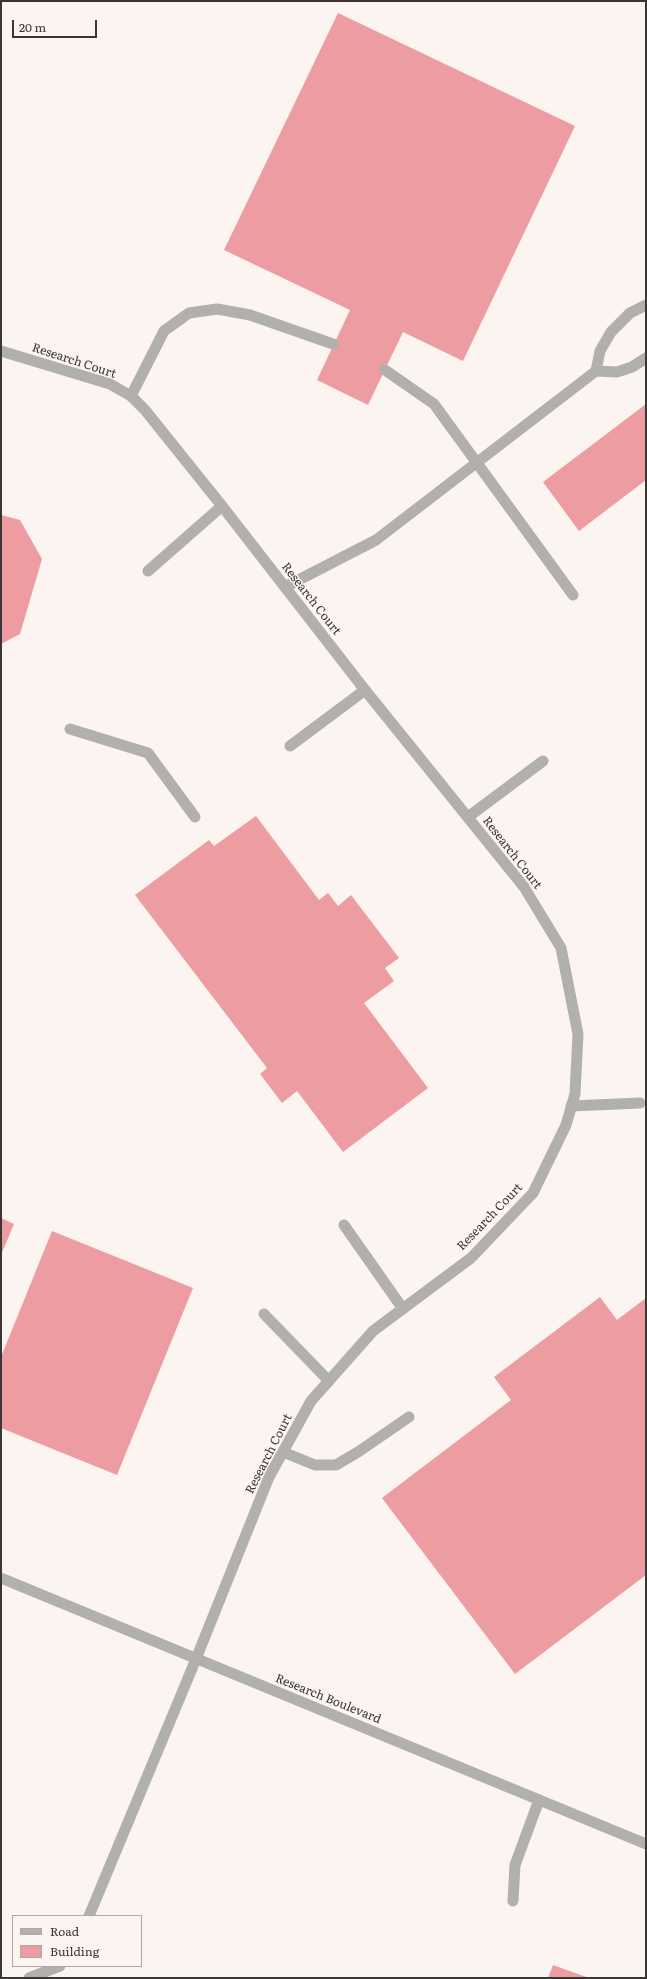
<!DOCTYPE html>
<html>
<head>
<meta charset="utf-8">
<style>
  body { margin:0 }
  #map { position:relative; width:647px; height:1979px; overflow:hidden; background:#fbf4f0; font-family:Literata,serif }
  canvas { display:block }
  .frame { position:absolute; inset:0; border:2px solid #393635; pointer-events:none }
  .legend { position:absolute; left:12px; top:1915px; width:130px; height:52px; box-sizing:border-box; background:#fbf4f0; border:1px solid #ada8a5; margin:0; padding:5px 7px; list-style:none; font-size:12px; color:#393635 }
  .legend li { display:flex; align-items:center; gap:8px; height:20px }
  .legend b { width:20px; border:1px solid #ada8a5 }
  .scale { position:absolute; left:12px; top:20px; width:85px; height:18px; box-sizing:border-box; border:2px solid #393635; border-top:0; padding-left:5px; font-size:12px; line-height:14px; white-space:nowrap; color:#393635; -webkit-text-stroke:3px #fbf4f0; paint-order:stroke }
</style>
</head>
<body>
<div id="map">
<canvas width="647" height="1979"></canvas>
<div class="frame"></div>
<ul class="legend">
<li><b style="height:5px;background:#b2b0ae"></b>Road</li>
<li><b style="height:11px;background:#ed9ca1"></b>Building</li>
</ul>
<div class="scale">20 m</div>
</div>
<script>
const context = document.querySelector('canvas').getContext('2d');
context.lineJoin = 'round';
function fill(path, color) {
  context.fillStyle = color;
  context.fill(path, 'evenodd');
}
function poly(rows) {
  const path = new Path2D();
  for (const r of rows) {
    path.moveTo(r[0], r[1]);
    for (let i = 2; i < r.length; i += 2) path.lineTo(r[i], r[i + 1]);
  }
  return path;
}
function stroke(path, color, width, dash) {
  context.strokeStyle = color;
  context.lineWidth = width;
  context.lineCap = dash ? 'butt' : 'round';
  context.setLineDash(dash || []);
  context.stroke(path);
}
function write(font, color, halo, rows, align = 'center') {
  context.font = font + ' Literata,serif';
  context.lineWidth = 3;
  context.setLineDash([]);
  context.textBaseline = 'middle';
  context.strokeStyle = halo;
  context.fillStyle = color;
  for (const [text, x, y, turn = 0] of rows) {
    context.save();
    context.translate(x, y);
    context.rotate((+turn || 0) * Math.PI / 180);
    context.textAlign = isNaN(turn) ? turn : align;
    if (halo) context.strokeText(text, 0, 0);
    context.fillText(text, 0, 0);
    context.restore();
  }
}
fill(poly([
  [338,13,575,126,463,361,403,332,368,405,317,380,350,310,224,250],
  [646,404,646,480,579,531,543,482],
  [1,515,20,520,42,559,20,634,1,644],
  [256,816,319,900,328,893,338,906,351,895,399,958,385,968,394,981,364,1003,428,1088,343,1152,297,1091,282,1103,260,1074,267,1068,135,895,209,840,214,846],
  [1,1218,14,1224,1,1255],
  [52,1231,193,1288,117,1475,1,1428,1,1357],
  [600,1297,617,1320,646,1298,646,1575,515,1674,382,1498,511,1400,494,1377],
  [553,1965,589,1978,548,1978]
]), '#ed9ca1');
stroke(poly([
  [385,370,434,404,573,595],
  [596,371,600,351,611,332,630,313,646,305],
  [131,396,164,331,189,313,217,309,250,315,333,344],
  [148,571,222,506],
  [285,587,376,540,596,371,617,372,632,367,646,358],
  [70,729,148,753,195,817],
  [290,746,365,690],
  [468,817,543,761],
  [571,1106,640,1103],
  [344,1225,403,1309],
  [264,1314,329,1381],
  [283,1452,315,1465,336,1465,358,1452,409,1417],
  [513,1901,515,1865,539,1800],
  [89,1916,196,1659],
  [29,1978,60,1966]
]), '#b2b0ae', 11);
stroke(poly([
  [1,351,110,384,131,396,145,410,222,506,365,690,524,887,561,948,578,1034,575,1094,566,1125,533,1193,471,1258,373,1331,311,1401,269,1477,196,1659]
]), '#b2b0ae', 11);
stroke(poly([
  [1,1578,646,1844]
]), '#b2b0ae', 11);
write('12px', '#393635', '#fbf4f0', [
  ["Research Court",74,361,18],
  ["Research Court",311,599,52],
  ["Research Court",512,853,52],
  ["Research Court",490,1217,-46],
  ["Research Court",269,1454,-63],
  ["Research Boulevard",328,1699,22]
]);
</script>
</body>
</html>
